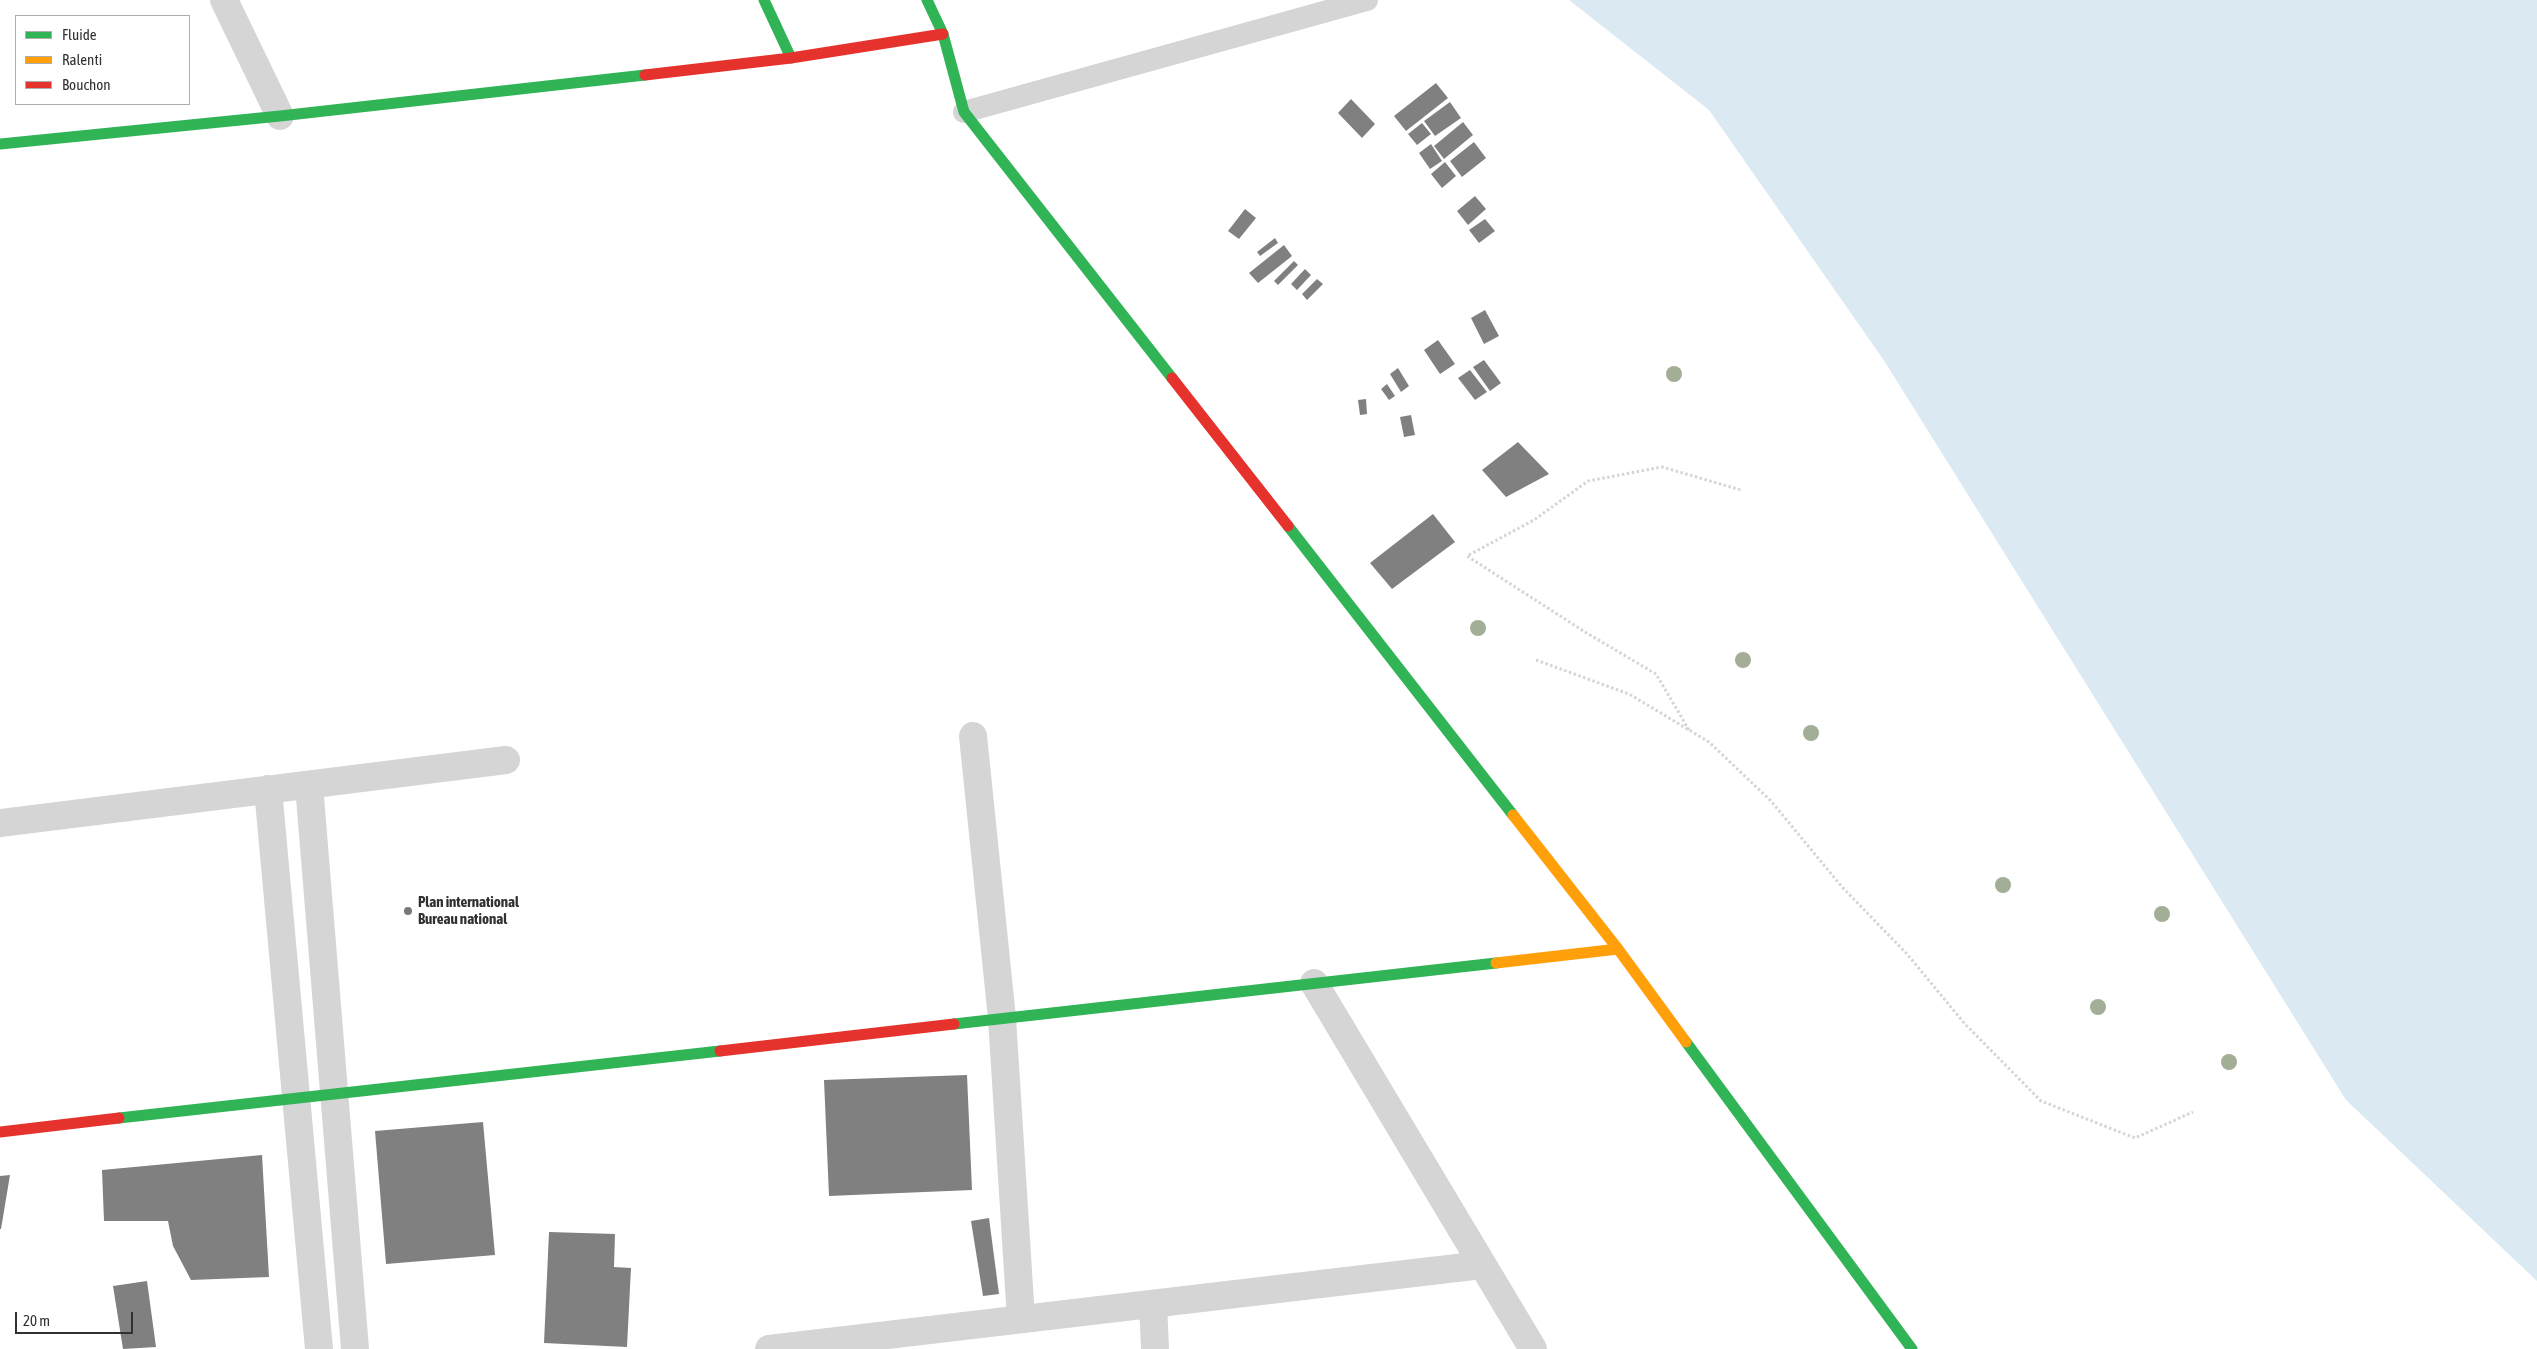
<!DOCTYPE html>
<html>
<head>
<meta charset="utf-8">
<style>
  body { margin:0 }
  #map { position:relative; width:2537px; height:1349px; overflow:hidden; background:#fff; font-family:"Asap Condensed",sans-serif }
  canvas { display:block }
  .legend { position:absolute; left:15px; top:15px; width:175px; height:90px; box-sizing:border-box; background:#fff; border:1px solid #adadad; margin:0; padding:6px 9px; list-style:none; font-size:15px; color:#313131 }
  .legend li { display:flex; align-items:center; gap:10px; height:25px }
  .legend b { width:25px; border:1px solid #adadad }
  .scale { position:absolute; left:15px; top:1312px; width:118px; height:22px; box-sizing:border-box; border:2px solid #313131; border-top:0; padding-left:6px; font-size:15px; line-height:18px; white-space:nowrap; color:#313131; -webkit-text-stroke:4px #fff; paint-order:stroke }
</style>
</head>
<body>
<div id="map">
<canvas width="2537" height="1349"></canvas>
<ul class="legend">
<li><b style="height:6px;background:#30b455"></b>Fluide</li>
<li><b style="height:6px;background:#ff9f0a"></b>Ralenti</li>
<li><b style="height:6px;background:#e5322d"></b>Bouchon</li>
</ul>
<div class="scale">20 m</div>
</div>
<script>
const context = document.querySelector('canvas').getContext('2d');
context.lineJoin = 'round';
function fill(path, color) {
  context.fillStyle = color;
  context.fill(path, 'evenodd');
}
function poly(rows) {
  const path = new Path2D();
  for (const r of rows) {
    path.moveTo(r[0], r[1]);
    for (let i = 2; i < r.length; i += 2) path.lineTo(r[i], r[i + 1]);
  }
  return path;
}
function stroke(path, color, width, dash) {
  context.strokeStyle = color;
  context.lineWidth = width;
  context.lineCap = dash ? 'butt' : 'round';
  context.setLineDash(dash || []);
  context.stroke(path);
}
function write(font, color, halo, rows, align = 'center') {
  context.font = font + ' "Asap Condensed",sans-serif';
  context.lineWidth = 5;
  context.setLineDash([]);
  context.textBaseline = 'middle';
  context.strokeStyle = halo;
  context.fillStyle = color;
  for (const [text, x, y, turn = 0] of rows) {
    context.save();
    context.translate(x, y);
    context.rotate((+turn || 0) * Math.PI / 180);
    context.textAlign = isNaN(turn) ? turn : align;
    if (halo) context.strokeText(text, 0, 0);
    context.fillText(text, 0, 0);
    context.restore();
  }
}
fill(poly([
  [1569,0,2537,0,2537,1281,2346,1100,1885,362,1709,110]
]), '#dbeaf2');
fill(poly([
  [1436,83,1448,98,1406,131,1394,116],
  [1351,99,1375,124,1362,138,1338,113],
  [1450,102,1461,118,1435,136,1424,121],
  [1463,122,1473,135,1444,159,1434,146],
  [1422,123,1431,134,1417,145,1408,134],
  [1474,142,1486,158,1462,177,1450,161],
  [1431,144,1442,161,1430,169,1419,153],
  [1445,162,1456,176,1442,188,1431,174],
  [1475,196,1486,209,1468,225,1457,211],
  [1245,209,1256,218,1239,239,1228,231],
  [1485,219,1495,231,1479,243,1469,230],
  [1275,238,1278,243,1260,256,1257,252],
  [1284,245,1292,256,1258,283,1249,273],
  [1294,261,1298,265,1278,285,1274,281],
  [1305,269,1311,275,1297,290,1291,284],
  [1317,279,1323,284,1307,300,1302,294],
  [1485,310,1499,336,1484,344,1471,318],
  [1438,340,1455,364,1440,374,1424,350],
  [1484,360,1501,383,1490,391,1473,367],
  [1398,368,1409,386,1401,392,1390,374],
  [1470,370,1487,392,1475,400,1458,378],
  [1387,384,1395,396,1389,400,1381,389],
  [1366,399,1367,414,1360,415,1358,400],
  [1411,415,1415,435,1404,437,1400,417],
  [1518,442,1549,474,1506,497,1482,470],
  [1433,514,1455,542,1392,589,1370,563],
  [967,1075,972,1190,829,1196,824,1080],
  [483,1122,495,1255,386,1264,375,1131],
  [262,1155,269,1277,191,1280,173,1246,168,1221,104,1221,102,1170],
  [10,1175,1,1229,0,1229,0,1176],
  [989,1218,999,1294,983,1296,971,1221],
  [549,1232,615,1234,614,1267,631,1268,627,1347,544,1343],
  [147,1281,156,1347,123,1349,113,1286]
]), '#808080');
stroke(poly([
  [1536,660,1629,694,1709,742,1771,801,1842,887,1907,954,1965,1024,2041,1101,2135,1138,2193,1112],
  [1689,730,1656,674,1585,632,1467,556,1534,520,1588,481,1662,467,1741,490]
]), '#d5d5d5', 3, [2.5, 2.5]);
stroke(poly([
  [964,112,1367,0]
]), '#d5d5d5', 22);
stroke(poly([
  [224,0,280,116],
  [973,736,1002,1018,1021,1319],
  [309,785,355,1349],
  [268,789,319,1349],
  [0,823,506,760],
  [1314,983,1533,1349],
  [1153,1304,1155,1349],
  [769,1349,1482,1265]
]), '#d5d5d5', 28);
stroke(poly([
  [764,0,791,58],
  [927,0,943,34,964,112,1172,378],
  [0,144,280,116,645,75],
  [1288,526,1513,815],
  [954,1024,1496,963],
  [1686,1042,1912,1349],
  [119,1118,720,1051]
]), '#30b455', 11);
stroke(poly([
  [1513,815,1618,949,1686,1042],
  [1496,963,1618,949]
]), '#ff9f0a', 11);
stroke(poly([
  [645,75,791,58,943,34],
  [1172,378,1288,526],
  [720,1051,954,1024],
  [0,1132,119,1118]
]), '#e5322d', 11);
context.fillStyle = '#a2ae95';
for (const [x, y] of [
  [1674,374],
  [1478,628],
  [1743,660],
  [1811,733],
  [2003,885],
  [2162,914],
  [2098,1007],
  [2229,1062]
]) {
  context.beginPath();
  context.arc(x, y, 8, 0, 2 * Math.PI);
  context.fill();
}
for (const [x, y, r, color] of [
  [408,911,5,"#797979"]
]) {
  const dot = new Path2D();
  dot.arc(x, y, r, 0, 2 * Math.PI);
  context.fillStyle = color;
  context.fill(dot);
  stroke(dot, '#fff', 2);
}
write('bold 15px', '#313131', '#fff', [
  ["Plan international",418,902],
  ["Bureau national",418,919]
], 'left');
</script>
</body>
</html>
